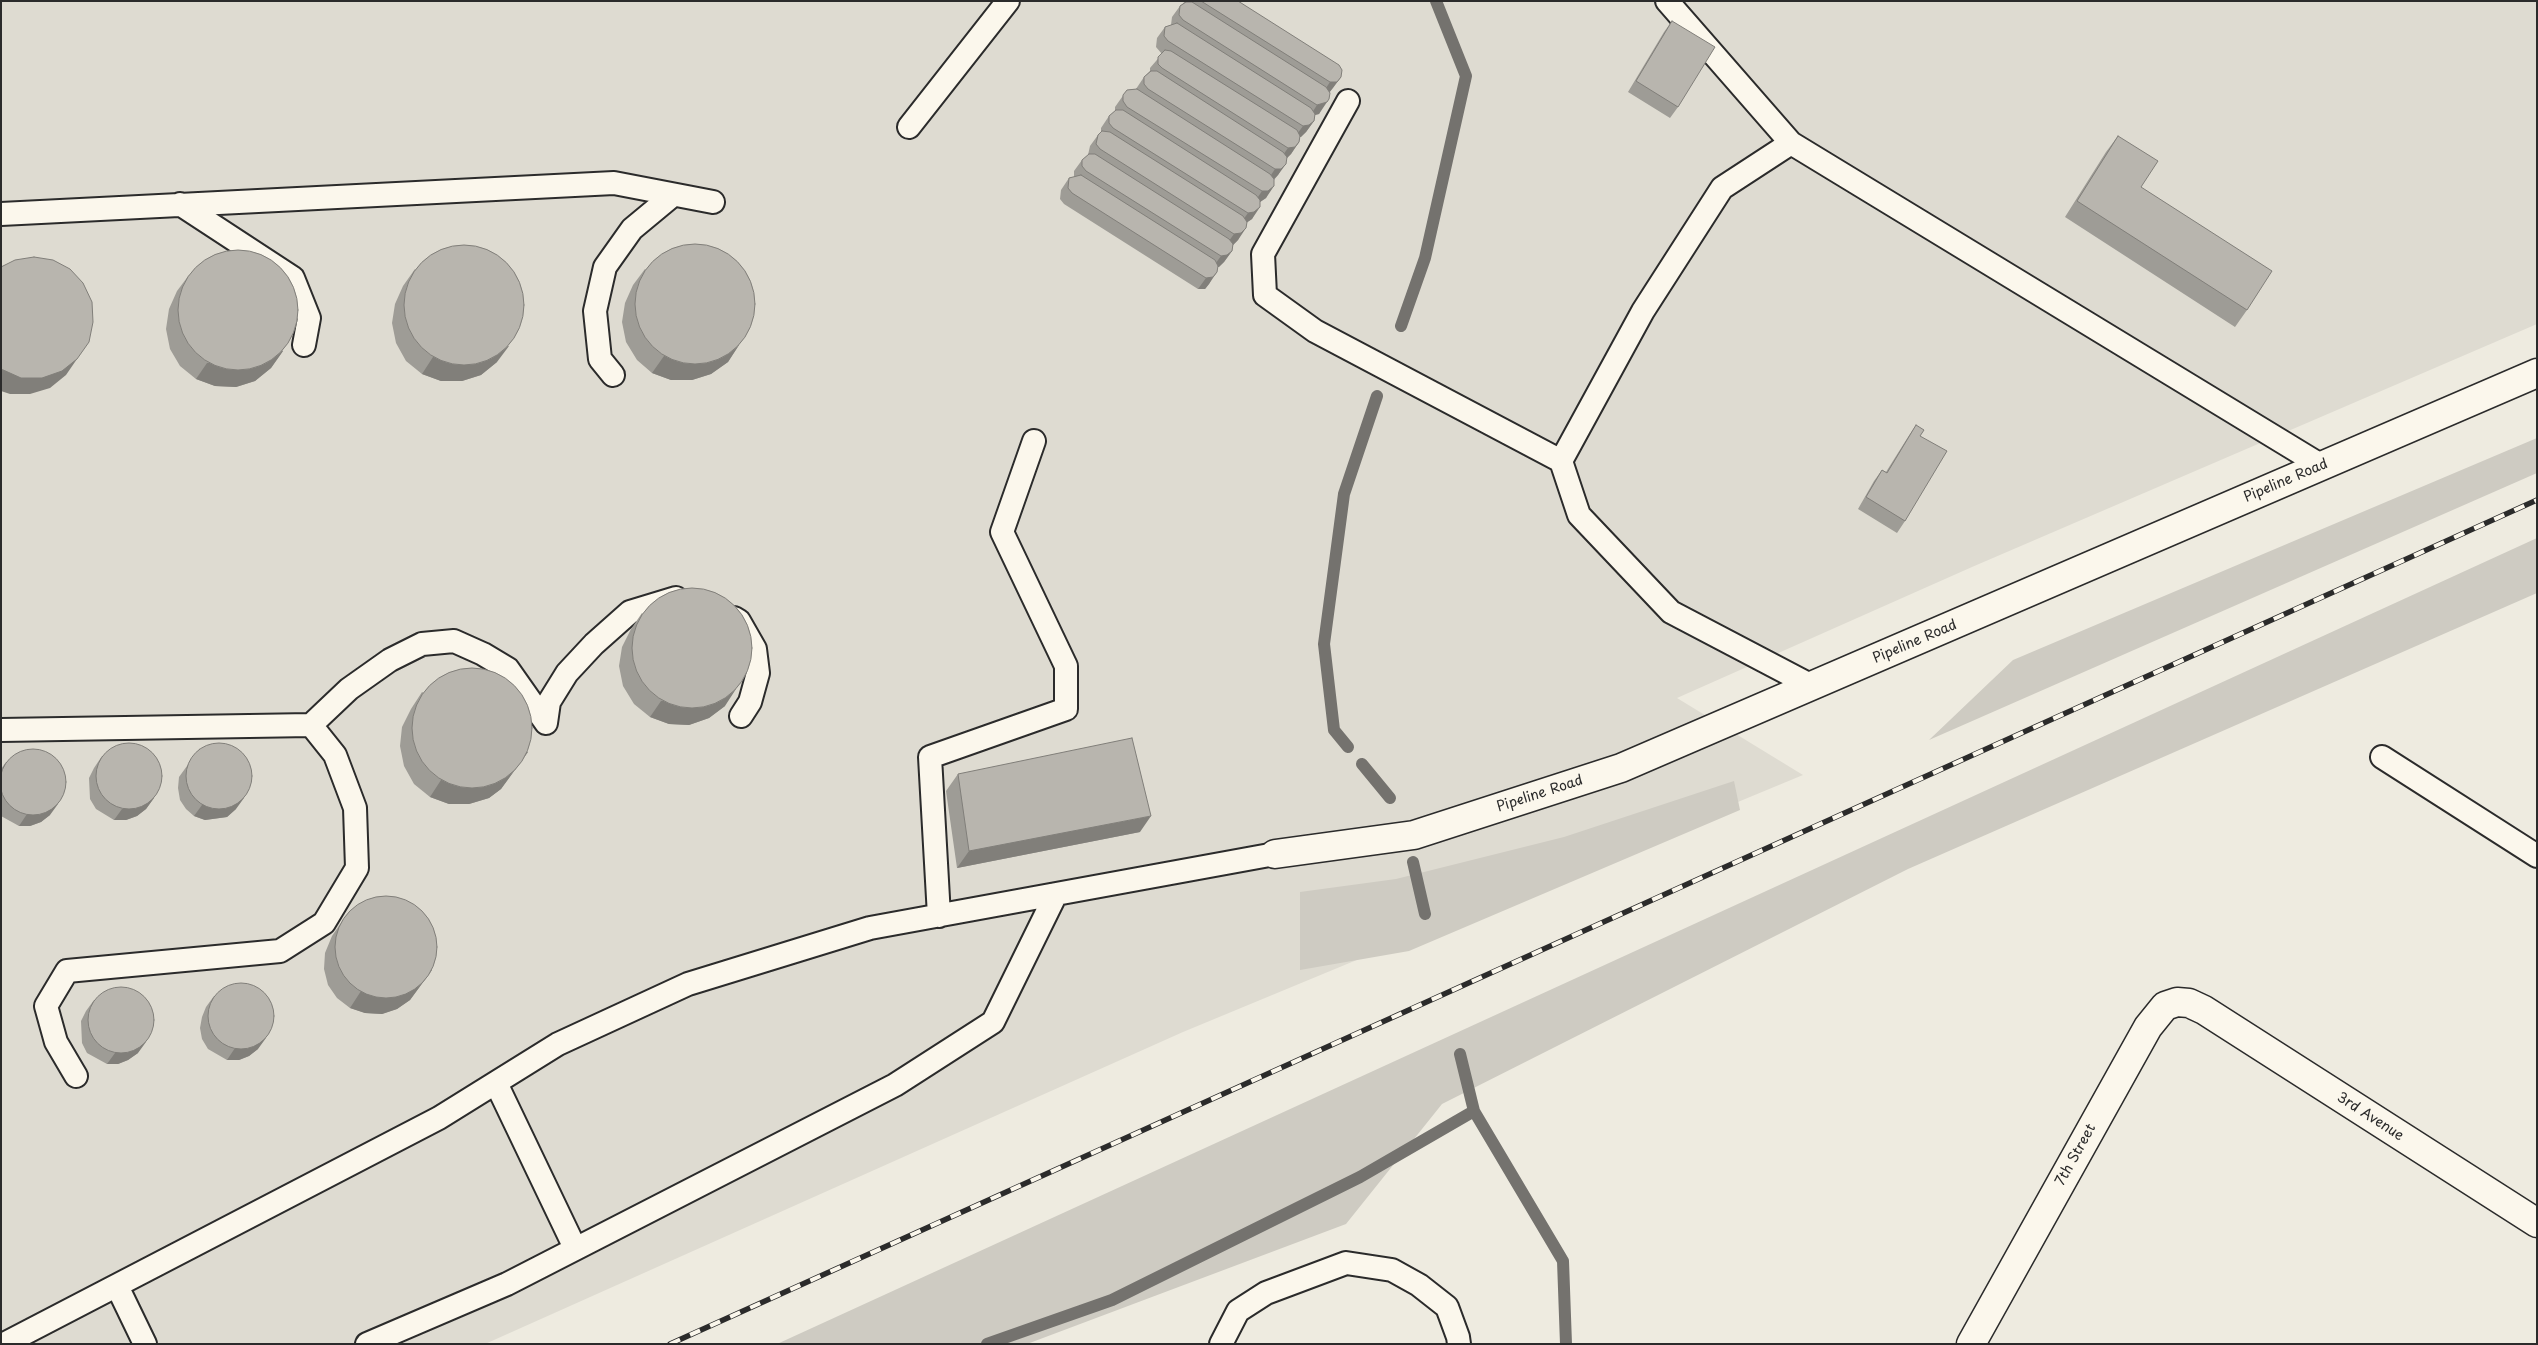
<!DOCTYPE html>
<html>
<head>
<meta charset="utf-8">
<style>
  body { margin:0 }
  #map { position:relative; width:2538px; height:1345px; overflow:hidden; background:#eeebe0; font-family:"Playpen Sans",sans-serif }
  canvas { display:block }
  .frame { position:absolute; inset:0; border:2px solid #2b2b2b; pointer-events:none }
</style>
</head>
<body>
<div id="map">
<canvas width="2538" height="1345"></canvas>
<div class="frame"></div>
</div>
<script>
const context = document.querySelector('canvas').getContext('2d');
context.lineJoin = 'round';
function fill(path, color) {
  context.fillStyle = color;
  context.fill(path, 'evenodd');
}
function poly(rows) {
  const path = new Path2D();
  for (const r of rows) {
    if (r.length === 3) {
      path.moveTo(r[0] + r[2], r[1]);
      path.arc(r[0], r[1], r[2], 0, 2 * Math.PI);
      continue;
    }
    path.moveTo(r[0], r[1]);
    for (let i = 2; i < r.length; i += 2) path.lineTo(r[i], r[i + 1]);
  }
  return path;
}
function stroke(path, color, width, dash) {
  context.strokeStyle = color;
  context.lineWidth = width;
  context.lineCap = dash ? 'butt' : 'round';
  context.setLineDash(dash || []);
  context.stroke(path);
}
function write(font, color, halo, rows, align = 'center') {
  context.font = font + ' "Playpen Sans",sans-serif';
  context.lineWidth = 5;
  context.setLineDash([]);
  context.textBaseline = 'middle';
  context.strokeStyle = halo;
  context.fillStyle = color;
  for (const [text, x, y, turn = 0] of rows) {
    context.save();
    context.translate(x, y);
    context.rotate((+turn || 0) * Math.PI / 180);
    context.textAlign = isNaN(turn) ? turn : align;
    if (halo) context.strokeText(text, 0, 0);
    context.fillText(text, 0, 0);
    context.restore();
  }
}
fill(poly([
  [1,1,2537,1,2537,324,1972,567,1677,698,1803,775,1183,1032,485,1344,1,1344]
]), '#dedbd1');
fill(poly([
  [2537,438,2537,473,1929,740,2013,660],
  [2537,538,2537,593,1908,869,1442,1104,1346,1224,1027,1344,777,1344],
  [1734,781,1740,810,1409,951,1300,970,1300,892,1396,879,1564,837]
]), '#cecbc2');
stroke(poly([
  [1401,326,1425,258,1466,76,1436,1],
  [1348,747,1334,730,1324,644,1344,494,1377,396],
  [1362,764,1390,798],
  [1413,862,1425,914],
  [1460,1054,1474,1111,1563,1261,1566,1344],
  [987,1344,1112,1300,1360,1177,1474,1111]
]), '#74726e', 12);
const lane = poly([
  [1667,1,1791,143],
  [1348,101,1263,254,1265,295,1315,331,1561,461,1579,515,1671,612,1812,686],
  [909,127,1008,1],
  [180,204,293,278,309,318,304,345],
  [1,214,614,183,713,202],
  [613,375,600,359,595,311,605,267,632,229,673,195],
  [1561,461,1643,311,1722,188,1791,143,2322,466],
  [734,618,739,621,755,649,758,673,750,702,741,716],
  [311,725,349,689,390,660,422,644,454,641,483,654,508,669,546,723,549,702,567,673,594,644,630,612,676,598],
  [1,730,311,725,335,755,355,808,357,868,324,923,280,951,67,971,46,1006,56,1042,76,1076],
  [2382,757,2537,856],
  [939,916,930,757,1066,709,1066,666,1002,532,1034,441],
  [496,1083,575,1248],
  [117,1286,145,1344],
  [4,1344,439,1118,558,1044,688,984,870,928,1275,854],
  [367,1344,507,1284,895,1085,993,1022,1056,894],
  [1221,1344,1238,1311,1266,1293,1346,1263,1392,1270,1419,1285,1447,1307,1458,1337,1459,1344]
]);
const street = poly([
  [1275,854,1414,835,1621,768,2537,373],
  [1971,1344,2148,1027,2165,1006,2177,1002,2189,1003,2204,1010,2537,1223]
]);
stroke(lane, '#2b2b2b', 26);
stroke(street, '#2b2b2b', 31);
stroke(lane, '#fbf7ec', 22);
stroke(street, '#fbf7ec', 28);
const rail = poly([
  [670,1344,2537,500]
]);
stroke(rail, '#2b2b2b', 5.5);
stroke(rail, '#fbf7ec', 4, [11]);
fill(poly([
  [1183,1,1238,1,1341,77,1329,92,1319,114,1315,115,1314,121,1306,132,1300,137,1299,142,1291,154,1287,158,1278,175,1274,180,1266,198,1260,202,1252,219,1246,223,1238,240,1233,245,1232,251,1224,262,1218,267,1209,284,1205,289,1198,289,1064,204,1060,199,1061,190,1069,178,1074,177,1074,171,1082,160,1088,155,1090,146,1098,135,1101,132,1101,128,1109,116,1115,111,1115,107,1127,90,1136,89,1144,77,1150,71,1150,68,1162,54,1156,47,1157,38,1165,27,1171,25,1172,17,1180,6,1184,3],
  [1672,21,1678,107,1670,118,1628,92,1664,32],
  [2118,136,2141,187,2247,310,2235,327,2065,217,2106,152],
  [415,269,497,362,481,375,462,381,441,381,422,374,406,361,396,343,392,323,395,304,403,286],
  [645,269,739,345,728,362,711,374,692,380,671,380,652,373,637,360,626,342,622,322,625,303,633,285],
  [189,275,283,351,271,368,255,381,236,387,215,386,196,379,180,366,170,349,166,329,169,309,177,291],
  [1916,425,1920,436,1905,521,1897,533,1858,509,1874,481,1882,470,1886,472,1908,437],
  [642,613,725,706,709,718,689,725,669,724,650,717,634,704,623,686,619,666,622,647,631,629],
  [422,692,528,752,501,789,489,798,469,804,449,804,430,797,414,784,404,766,400,746,402,727,411,709],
  [200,748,236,809,227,817,205,820,194,816,186,809,180,800,178,788,179,777],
  [102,756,154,798,146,809,137,816,126,820,114,820,96,809,90,799,89,778,94,768],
  [6,762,50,815,41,822,30,826,19,826,1,816,1,769],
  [958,774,1140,832,957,868,946,791],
  [343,920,432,970,410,1000,397,1009,382,1014,365,1013,350,1008,337,998,328,985,324,969,325,953,332,936],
  [214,996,258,1049,249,1056,239,1060,227,1060,208,1049,202,1039,200,1028,202,1017,206,1007],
  [94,1000,138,1053,128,1060,118,1064,107,1064,87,1053,82,1043,81,1021,86,1011]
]), '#9e9c96');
fill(poly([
  [1341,77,1333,88,1329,93,1322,94,1330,82],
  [1327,102,1319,114,1310,116,1317,105],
  [1314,121,1306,132,1301,137,1295,137,1303,126],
  [1299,142,1291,154,1287,158,1280,159,1288,148],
  [1286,164,1278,175,1273,180,1267,181,1275,169],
  [1274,186,1266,198,1260,202,1254,203,1262,191],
  [1260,207,1252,219,1246,223,1240,224,1248,213],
  [1246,228,1238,240,1233,245,1226,245,1234,234],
  [1232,251,1224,262,1219,267,1213,267,1221,256],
  [1217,272,1209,284,1205,289,1198,289,1206,278],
  [739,345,728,362,711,374,692,380,671,380,652,373,664,356],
  [509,346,497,362,481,375,462,381,441,381,422,374,433,357],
  [283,351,271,368,255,381,236,387,215,386,196,379,207,363],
  [77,359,66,375,50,388,30,394,10,394,1,391,1,372,2,370],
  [736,689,725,706,709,718,689,725,669,724,650,717,661,701],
  [528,752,501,789,489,798,469,804,449,804,430,797,441,780],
  [154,798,146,809,137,816,126,820,114,820,122,809],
  [244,798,236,809,227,817,205,820,194,816,202,805],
  [58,804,50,815,41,822,30,826,19,826,27,814],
  [1151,816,1140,832,957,868,969,851],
  [432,970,410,1000,397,1009,382,1014,365,1013,350,1008,361,991],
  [266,1038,258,1049,249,1056,239,1060,227,1060,235,1048],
  [146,1042,138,1053,128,1060,118,1064,107,1064,115,1053]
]), '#817f7a');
const building = poly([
  [1201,1,1238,1,1339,65,1342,70,1341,77,1337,82,1330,82,1201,1],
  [1186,2,1192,2,1326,87,1330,93,1329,99,1327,102,1317,105,1183,20,1179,15,1180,6,1186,2],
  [1672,21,1715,47,1678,107,1636,81,1672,21],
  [1177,23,1311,108,1315,114,1314,121,1309,125,1303,126,1168,41,1164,36,1165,27,1177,23],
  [1165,50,1171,51,1297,130,1300,136,1299,142,1295,147,1288,148,1162,68,1158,64,1158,57,1165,50],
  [1151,71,1157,71,1283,152,1287,157,1286,164,1281,169,1275,169,1148,89,1144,84,1144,77,1151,71],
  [1137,89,1270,174,1274,179,1274,186,1268,191,1262,191,1127,107,1123,101,1123,95,1127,90,1137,89],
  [1116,110,1123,110,1256,195,1260,200,1260,207,1254,212,1248,213,1113,128,1109,123,1109,116,1116,110],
  [1102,131,1110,132,1243,216,1247,222,1246,228,1241,233,1234,234,1100,149,1096,144,1098,135,1102,131],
  [2118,136,2158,161,2141,187,2272,271,2247,310,2077,201,2118,136],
  [1089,154,1095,154,1229,239,1233,244,1232,251,1227,255,1221,256,1086,171,1082,166,1082,160,1089,154],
  [1081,175,1215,260,1218,266,1217,272,1213,277,1206,278,1072,193,1068,188,1069,178,1081,175],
  [695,304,60],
  [464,305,60],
  [238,310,60],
  [34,257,53,260,70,269,83,283,92,302,93,322,89,342,77,359,62,371,42,378,21,378,1,369,1,267,15,260,34,257],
  [1916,425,1924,430,1920,436,1947,451,1905,521,1866,497,1882,470,1887,473,1916,425],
  [692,648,60],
  [472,728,60],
  [1132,738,1151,816,969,851,958,774,1132,738],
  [219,776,33],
  [129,776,33],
  [33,782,33],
  [386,947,51],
  [241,1016,33],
  [121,1020,33]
]);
fill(building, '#b8b5ae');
stroke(building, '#817f7a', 1);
write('14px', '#2b2b2b', '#fbf7ec', [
  ["Pipeline Road",2286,481,-23],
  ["Pipeline Road",1915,642,-23],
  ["Pipeline Road",1540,794,-18],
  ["3rd Avenue",2370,1117,33],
  ["7th Street",2076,1155,-61]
]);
</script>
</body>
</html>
